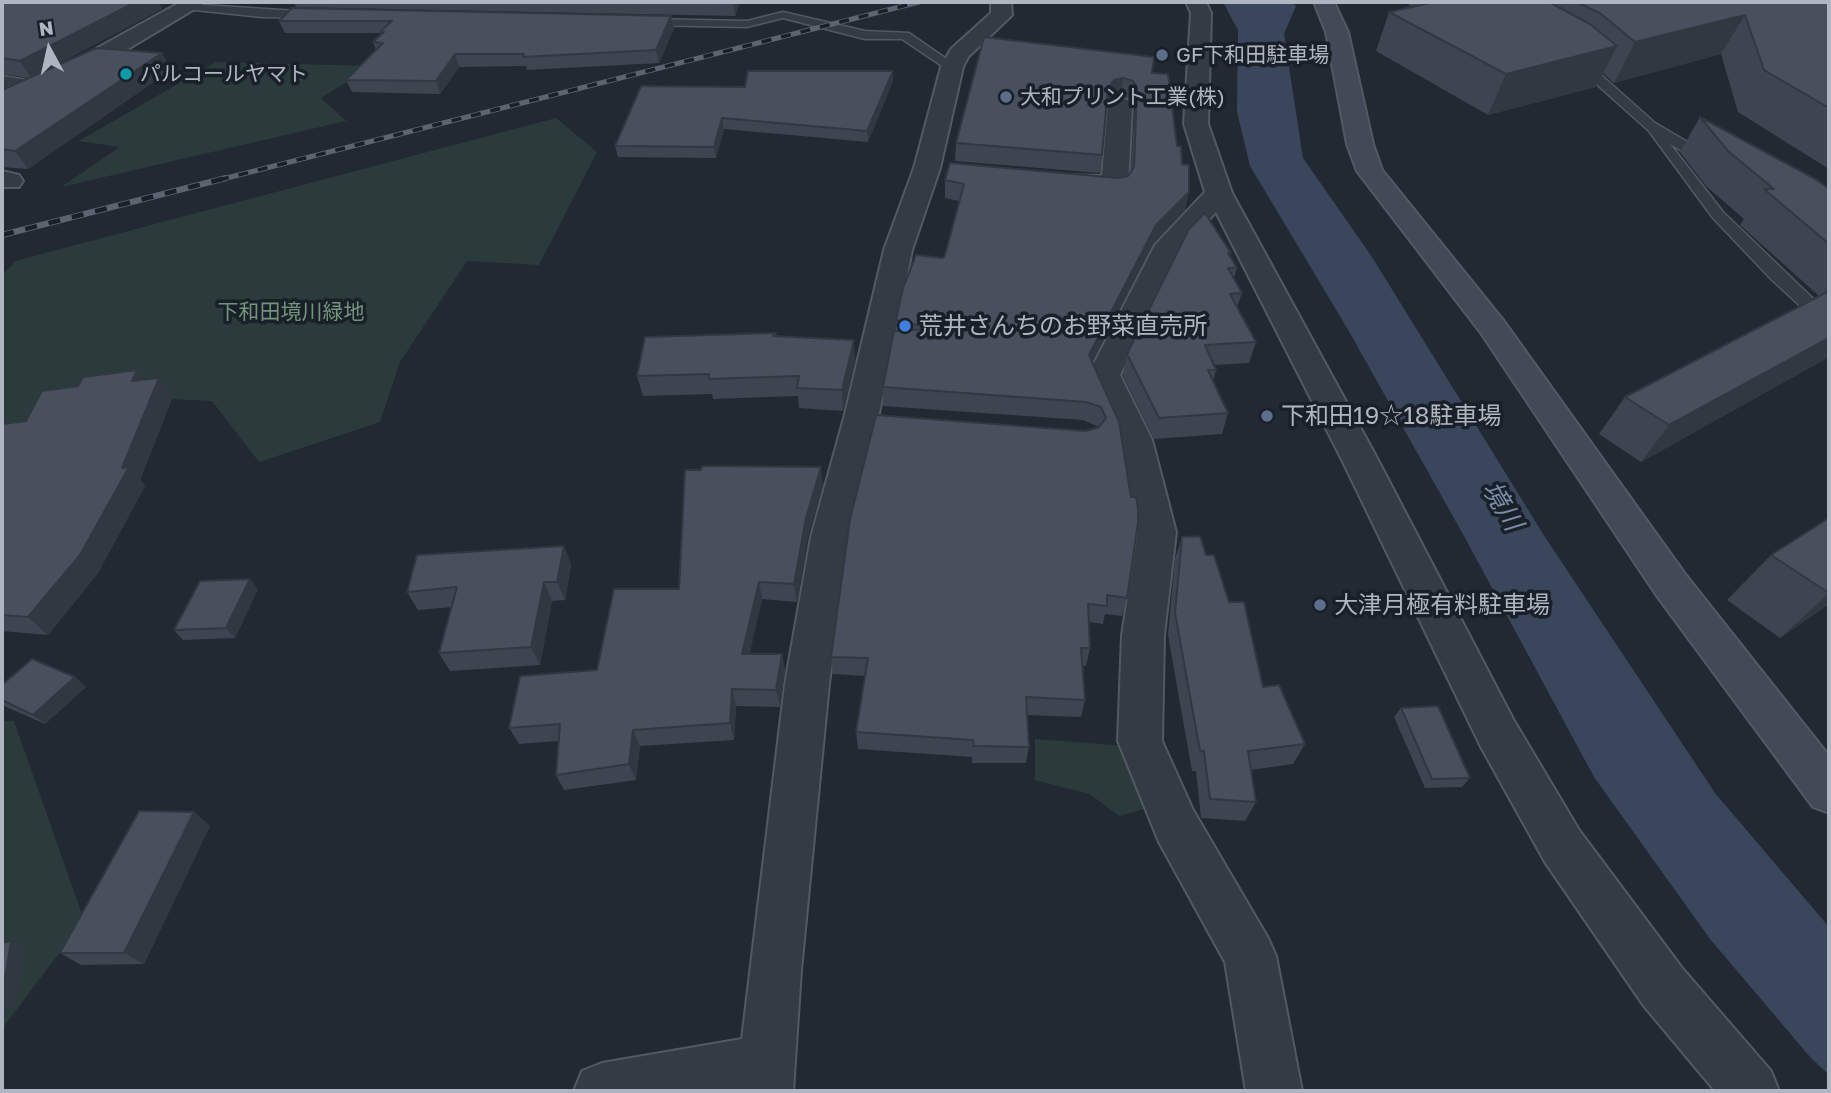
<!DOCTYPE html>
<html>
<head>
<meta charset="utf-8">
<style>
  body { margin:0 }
  #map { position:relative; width:1831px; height:1093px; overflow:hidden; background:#222933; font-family:"Golos Text",sans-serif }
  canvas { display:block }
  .frame { position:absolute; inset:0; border:4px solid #afb6c1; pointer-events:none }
  .north { position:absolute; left:14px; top:14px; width:70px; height:70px; -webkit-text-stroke:5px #1a2029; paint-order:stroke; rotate:352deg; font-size:19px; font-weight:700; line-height:28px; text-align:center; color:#afb6c1 }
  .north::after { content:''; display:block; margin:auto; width:24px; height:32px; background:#afb6c1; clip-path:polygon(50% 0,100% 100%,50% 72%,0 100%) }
</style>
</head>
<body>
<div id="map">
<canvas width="1831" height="1093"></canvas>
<div class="frame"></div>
<div class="north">N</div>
</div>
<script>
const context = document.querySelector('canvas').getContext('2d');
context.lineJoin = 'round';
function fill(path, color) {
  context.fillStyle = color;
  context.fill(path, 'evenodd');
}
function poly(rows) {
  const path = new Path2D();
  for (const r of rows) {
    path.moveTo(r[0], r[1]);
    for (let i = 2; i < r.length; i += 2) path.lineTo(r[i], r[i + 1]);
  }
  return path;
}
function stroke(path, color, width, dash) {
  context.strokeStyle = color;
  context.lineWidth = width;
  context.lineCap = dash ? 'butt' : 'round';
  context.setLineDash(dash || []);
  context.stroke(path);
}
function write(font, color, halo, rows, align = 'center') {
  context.font = font + ' "Golos Text","Noto Sans JP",sans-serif';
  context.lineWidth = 7;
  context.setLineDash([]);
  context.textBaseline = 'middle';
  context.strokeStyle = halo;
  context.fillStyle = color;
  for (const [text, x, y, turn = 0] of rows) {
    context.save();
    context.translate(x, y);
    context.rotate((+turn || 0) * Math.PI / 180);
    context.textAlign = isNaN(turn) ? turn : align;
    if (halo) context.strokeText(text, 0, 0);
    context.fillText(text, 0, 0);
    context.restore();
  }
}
fill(poly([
  [216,62,372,66,321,98,346,121,61,187,120,147,79,141],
  [556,118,597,152,539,265,467,261,400,362,380,422,259,462,212,401,108,396,2,455,2,276,15,261],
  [2,721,14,721,84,920,2,1029],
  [1035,739,1126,746,1148,808,1119,816,1090,794,1035,780]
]), '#2b3b3b');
fill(poly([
  [1223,2,1291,2,1296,6,1284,34,1303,158,1372,257,1545,537,1715,793,1829,927,1829,1075,1810,1057,1710,939,1594,777,1464,536,1347,328,1250,166,1237,112,1238,30]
]), '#39465b');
const lane = poly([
  [189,4,312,12,318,15,312,18,262,17,185,9,183,7,189,4],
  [783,12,865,31,909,33,958,67,948,70,902,39,865,39,783,18,747,27,645,25,639,22,645,19,747,21,783,12],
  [1574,58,1582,58,1655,123,1713,157,1713,163,1703,163,1670,144,1723,212,1829,314,1829,328,1823,327,1771,279,1713,218,1649,131,1574,64,1574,58],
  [2,76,40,82,46,86,40,90,2,84,2,76]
]);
const street = poly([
  [181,2,206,2,108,61,2,111,2,95,92,51,181,2],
  [991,2,1011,2,1012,15,968,57,963,67,940,168,912,250,878,418,849,537,829,684,801,970,793,1091,574,1091,582,1071,602,1063,742,1039,785,684,811,537,844,418,884,250,914,168,941,67,951,49,991,13,991,2],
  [1186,2,1206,2,1211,13,1208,124,1232,193,1378,460,1513,719,1579,830,1682,968,1771,1071,1779,1091,1715,1091,1644,1006,1545,862,1481,747,1342,460,1216,212,1182,248,1120,375,1152,440,1176,532,1164,635,1162,741,1193,810,1268,938,1276,956,1302,1091,1246,1091,1225,962,1159,842,1118,741,1122,635,1138,532,1118,440,1088,375,1155,245,1205,192,1184,124,1191,13,1186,2],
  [1120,98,1128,100,1132,105,1128,185,1124,191,1115,193,1063,187,1059,181,1063,175,1102,176,1108,105,1112,100,1120,98],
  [2,171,19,175,23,181,19,187,2,187,2,171]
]);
const secondary = poly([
  [1314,2,1334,2,1348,32,1373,144,1382,170,1503,320,1685,574,1829,756,1829,813,1813,807,1657,596,1481,333,1357,171,1347,144,1326,32,1314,2]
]);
stroke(lane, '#525962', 3);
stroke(street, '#525962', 4);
stroke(secondary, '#525962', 4);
fill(lane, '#353b44');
fill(street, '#353b44');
fill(secondary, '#434a57');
const railFar1 = poly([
  [219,180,919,2]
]);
const rail = poly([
  [2,235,226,178]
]);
stroke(railFar1, '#5c6470', 5);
stroke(rail, '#5c6470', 6);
stroke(railFar1, '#1a2029', 3.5, [10]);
stroke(rail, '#1a2029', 4.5, [12]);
fill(poly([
  [2,2,159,2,162,9,44,71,162,53,171,70,28,169,2,167,2,75,9,87,29,78,2,74],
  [294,2,740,2,735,16,296,7],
  [1405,2,1829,2,1829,169,1738,112,1721,54,1614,83,1603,73,1596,87,1488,115,1376,51,1389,12,1412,7],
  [292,8,674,28,659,63,527,70,526,66,459,67,440,94,352,92,346,80,376,50,373,42,381,35,380,33,285,33,279,21],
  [984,37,1152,73,1177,146,1189,192,1185,210,1153,244,1092,362,1119,422,1127,598,1122,616,1105,614,1103,624,1089,622,1090,648,1086,666,1083,666,1085,700,1081,717,1027,715,1029,747,1026,763,972,763,972,757,858,749,856,732,865,676,833,674,831,657,1086,431,1098,427,1097,426,1083,420,883,406,883,387,897,331,896,320,945,255,959,201,945,198,945,180,1118,178,1128,176,1131,170,1135,105,1130,98,1121,95,1111,97,1107,103,1100,173,955,161,956,143],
  [893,81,868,142,724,129,716,158,618,157,615,146,745,87],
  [1700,117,1829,189,1829,357,1641,462,1599,434,1625,397,1819,296,1740,225,1744,219,1706,186,1680,152],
  [1189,229,1231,253,1230,256,1237,268,1234,278,1242,293,1237,307,1256,342,1249,363,1214,365,1216,370,1213,381,1228,413,1222,434,1154,439,1123,375,1127,354],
  [776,333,776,336,855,360,843,411,799,408,798,396,713,399,712,394,643,396,637,376],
  [137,370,144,379,173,396,140,480,145,486,98,573,48,635,2,631,2,424,26,421,78,386],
  [823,485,808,536,797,602,762,599,749,654,782,654,785,671,780,707,736,706,734,740,640,746,636,780,564,790,556,775,558,741,519,744,509,728,597,670,679,589],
  [1829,518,1829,604,1780,638,1727,600,1771,555],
  [1182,537,1206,555,1229,602,1263,687,1305,744,1293,764,1251,770,1256,802,1245,821,1201,818,1196,771,1192,771,1168,635,1175,559],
  [564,546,571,565,565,600,552,601,540,665,450,671,439,653,452,607,418,610,407,592],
  [258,589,235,638,183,640,174,630],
  [75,677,86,687,45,724,2,705,2,685],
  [1401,708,1470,778,1462,787,1425,788,1394,717],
  [194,812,210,826,144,964,81,965,60,953]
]), '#3e4550');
fill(poly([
  [136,2,159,2,162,9,31,78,20,61],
  [733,2,740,2,735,16],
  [1745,15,1721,54,1614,83,1635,42],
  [671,16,674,28,659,63,656,50],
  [1617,46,1596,87,1488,115,1506,74],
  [162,53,171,70,28,169,15,151],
  [455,54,459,67,440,94,436,81],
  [893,71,893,81,868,142,867,131],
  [2,75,10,88,2,93],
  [1123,78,1121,95,1111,97,1105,105,1108,88,1114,80],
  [722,118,724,129,716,158,714,147],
  [1189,192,1185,210,1153,244,1086,374,1089,355,1156,225],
  [1829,338,1829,357,1641,462,1669,425],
  [854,340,855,360,843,411,842,390],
  [137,370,151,388,132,381],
  [159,378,173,396,140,480,145,486,98,573,48,635,28,617,122,468],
  [821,467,823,485,808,536,797,602,794,584,806,518],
  [564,546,571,565,565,600,557,582],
  [250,579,258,589,235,638,226,628],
  [544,582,552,601,540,665,531,647],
  [759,582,762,599,746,671,742,654],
  [1829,593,1829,604,1780,638],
  [782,654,785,671,780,707,776,690],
  [75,677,86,687,45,724,33,715],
  [732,689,736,706,734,740,730,723],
  [633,730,640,746,636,780,629,764],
  [194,812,210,826,144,964,124,953],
  [11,941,25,948,16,1006,2,1011,2,998]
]), '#323841');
const building = poly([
  [2,2,136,2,20,61,2,58,2,2],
  [1434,2,1549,2,1590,24,1617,46,1506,74,1389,12,1434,2],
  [1577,2,1829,2,1829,108,1764,70,1745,15,1635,42,1601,14,1577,2],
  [292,8,671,16,656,50,523,57,524,54,455,54,436,81,346,80,383,43,373,42,384,32,380,32,392,21,279,21,292,8],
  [984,37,1154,57,1152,73,1168,74,1177,146,1181,146,1182,164,1189,165,1189,192,1156,225,1089,355,1119,422,1131,497,1136,497,1138,507,1138,523,1127,598,1107,595,1107,606,1088,604,1090,648,1081,648,1085,700,1026,697,1029,747,974,746,973,740,856,732,868,658,831,657,850,519,876,415,1086,431,1099,427,1106,418,1101,407,1086,402,883,387,894,331,934,329,896,320,903,288,916,255,943,258,945,255,964,184,945,180,950,163,1118,178,1128,176,1134,167,1137,88,1133,81,1123,78,1114,80,1108,88,1102,155,956,143,984,37],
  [96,48,162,53,15,151,2,149,2,90,96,48],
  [748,71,893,71,867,131,722,118,714,147,615,146,641,86,745,87,748,71],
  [1700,117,1817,180,1829,189,1829,244,1764,189,1774,189,1728,151,1700,117],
  [1205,213,1231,253,1228,253,1237,268,1228,268,1242,293,1230,294,1256,342,1205,345,1216,370,1208,370,1228,413,1159,418,1127,354,1189,229,1205,213],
  [1829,291,1829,338,1669,425,1625,397,1829,291],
  [776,333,773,336,854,340,842,390,797,388,799,376,709,379,709,374,637,376,645,337,776,333],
  [137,370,132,381,159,378,122,468,129,467,80,555,28,617,2,615,2,424,26,421,42,391,78,386,83,377,137,370],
  [702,466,821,467,806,518,794,584,759,582,742,654,782,654,776,690,732,689,730,723,633,730,629,764,556,775,560,724,509,728,520,676,597,670,614,589,679,589,685,470,701,470,702,466],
  [1829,518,1829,593,1771,555,1829,518],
  [1200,536,1206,555,1214,555,1229,602,1244,602,1263,687,1279,685,1305,744,1248,751,1256,802,1210,799,1204,751,1200,751,1175,613,1182,537,1200,536],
  [564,546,557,582,544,582,531,647,439,653,457,587,407,592,417,555,564,546],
  [250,579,226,628,174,630,200,581,250,579],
  [32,659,75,677,33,715,2,700,2,685,32,659],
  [1438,706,1470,778,1432,779,1401,708,1438,706],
  [139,811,194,812,124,953,60,953,139,811],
  [11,941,2,998,2,943,11,941]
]);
fill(building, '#48505d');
stroke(building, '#323841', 2);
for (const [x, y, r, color] of [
  [1162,55,7,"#5c6f8a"],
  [126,74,7,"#0f9aa8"],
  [1006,97,7,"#5c6f8a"],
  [905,326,7,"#3f7fe0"],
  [1267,416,7,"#5c6f8a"],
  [1320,605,7,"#5c6f8a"]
]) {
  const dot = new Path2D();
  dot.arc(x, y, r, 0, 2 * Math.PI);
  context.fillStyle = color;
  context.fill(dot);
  stroke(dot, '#1a2029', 2.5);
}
write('21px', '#afb6c1', '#1a2029', [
  ["GF下和田駐車場",1176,55],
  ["パルコールヤマト",140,74],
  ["大和プリント工業(株)",1020,97]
], 'left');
write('21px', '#71947a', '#1a2029', [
  ["下和田境川緑地",291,312]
]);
write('24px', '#afb6c1', '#1a2029', [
  ["荒井さんちのお野菜直売所",919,326],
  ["下和田19☆18駐車場",1281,416],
  ["大津月極有料駐車場",1334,605]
], 'left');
write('italic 26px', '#7b8ca6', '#1a2029', [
  ["境川",1502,506,59]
]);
</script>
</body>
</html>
